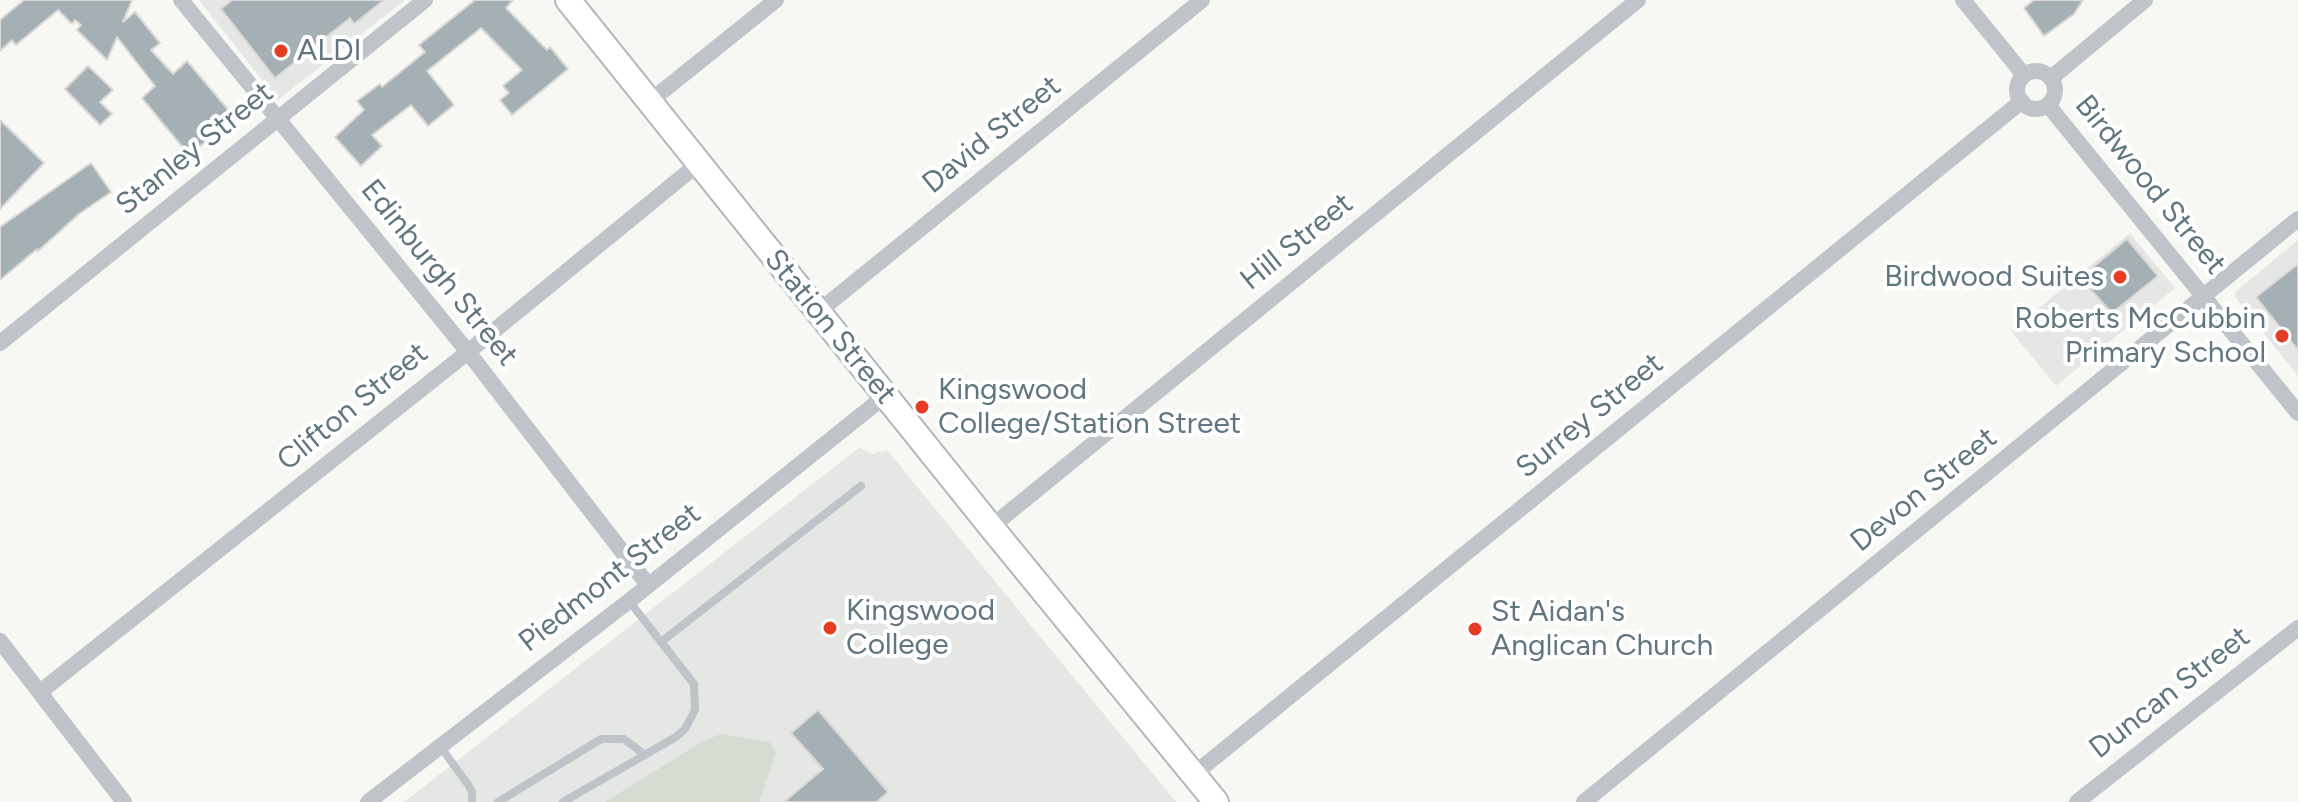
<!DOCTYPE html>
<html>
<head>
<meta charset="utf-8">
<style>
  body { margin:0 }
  canvas { display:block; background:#f7f7f4 }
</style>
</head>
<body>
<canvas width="2298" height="802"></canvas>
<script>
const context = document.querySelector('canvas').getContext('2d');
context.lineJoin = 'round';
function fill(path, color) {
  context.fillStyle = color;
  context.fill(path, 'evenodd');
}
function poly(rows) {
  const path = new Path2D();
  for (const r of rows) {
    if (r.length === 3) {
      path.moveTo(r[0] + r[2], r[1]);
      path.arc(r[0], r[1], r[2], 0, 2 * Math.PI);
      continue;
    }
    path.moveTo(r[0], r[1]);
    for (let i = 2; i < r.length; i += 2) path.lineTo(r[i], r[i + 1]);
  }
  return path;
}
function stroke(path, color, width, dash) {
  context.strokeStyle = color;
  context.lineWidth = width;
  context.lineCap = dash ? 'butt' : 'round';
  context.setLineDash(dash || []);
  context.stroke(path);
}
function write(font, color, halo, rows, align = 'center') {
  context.font = font + ' Figtree,sans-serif';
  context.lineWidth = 8;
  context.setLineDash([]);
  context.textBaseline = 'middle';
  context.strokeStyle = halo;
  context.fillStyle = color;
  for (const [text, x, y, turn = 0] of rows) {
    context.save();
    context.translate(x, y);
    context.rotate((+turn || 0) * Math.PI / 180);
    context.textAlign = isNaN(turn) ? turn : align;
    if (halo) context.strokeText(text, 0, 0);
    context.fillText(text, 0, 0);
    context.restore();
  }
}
fill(poly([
  [199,0,405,0,278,100],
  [2130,233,2175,288,2056,386,2011,331],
  [2298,240,2298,376,2235,297,2235,292],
  [860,447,872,454,887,450,1176,802,404,802]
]), '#e5e7e5');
fill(poly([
  [721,734,769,742,776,752,759,802,605,802,703,741]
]), '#d7dcd3');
const building = poly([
  [24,0,132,0,123,22,135,12,160,43,151,50,173,74,187,61,230,112,214,125,219,131,189,155,142,98,155,86,117,37,107,60,77,30,81,25,75,20,72,24,58,10,16,45,12,40,0,51,0,20,24,0],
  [232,0,384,0,354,24,350,18,275,78,221,9,232,0],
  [475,0,513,0,506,8,547,50,550,47,568,69,512,115,500,100,509,93,503,86,522,70,481,28,427,71,454,105,428,126,411,105,372,135,382,146,361,166,335,137,364,110,357,101,380,84,382,87,425,52,419,45,475,0],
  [2034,0,2083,0,2074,14,2044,36,2024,8,2034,0],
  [88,66,113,90,100,102,112,114,100,125,65,89,88,66],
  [0,120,44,163,0,209,0,120],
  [91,163,111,192,79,214,38,251,37,249,0,280,0,227,91,163],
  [2127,239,2158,276,2112,313,2080,278,2127,239],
  [2298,264,2298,350,2256,297,2298,264],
  [818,710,888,792,877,802,784,802,823,769,791,733,818,710]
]);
fill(building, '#a4b0b4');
stroke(building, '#d9d8d6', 2);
const primary = poly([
  [568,0,991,527,1216,802]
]);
stroke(primary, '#b1b8bb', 28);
stroke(poly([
  [661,642,861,486],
  [440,746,469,786,472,792,472,802],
  [498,802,601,739,624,739,645,755],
  [563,802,676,737,685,729,695,710,694,684,629,601]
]), '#bec4c7', 8);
stroke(poly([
  [181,0,468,352,648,585],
  [1963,0,2024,75],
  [2036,90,19],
  [2051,78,2145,0],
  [649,102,776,0],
  [2048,105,2298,413],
  [818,312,1202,0],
  [0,343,425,0],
  [991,527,1638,0],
  [0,641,124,802],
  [40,692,468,352,698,164],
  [1193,775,2022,101],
  [368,802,629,601,885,396],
  [1584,802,2298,219],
  [2077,802,2298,628]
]), '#bec4c7', 16);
stroke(primary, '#fff', 24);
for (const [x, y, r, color] of [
  [281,51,8,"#e73c24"],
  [2120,277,8,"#e73c24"],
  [2282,336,8,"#e73c24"],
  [922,407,8,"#e73c24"],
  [830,628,8,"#e73c24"],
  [1475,629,8,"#e73c24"]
]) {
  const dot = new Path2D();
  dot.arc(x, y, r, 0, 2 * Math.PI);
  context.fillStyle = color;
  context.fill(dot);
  stroke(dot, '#fff', 3);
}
write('30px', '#617680', '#fff', [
  ["ALDI",297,51],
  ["Birdwood Suites",2104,277,"right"],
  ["Roberts McCubbin",2266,319,"right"],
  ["Primary School",2266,353,"right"],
  ["Kingswood",938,390],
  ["College/Station Street",938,424],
  ["Kingswood",846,611],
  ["College",846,645],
  ["St Aidan's",1491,612],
  ["Anglican Church",1491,646]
], 'left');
write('30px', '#617680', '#fff', [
  ["David Street",992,135,-39],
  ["Stanley Street",195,149,-39],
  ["Birdwood Street",2150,185,51],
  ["Hill Street",1297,242,-39],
  ["Edinburgh Street",439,273,51],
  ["Station Street",830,327,51],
  ["Clifton Street",353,407,-39],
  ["Surrey Street",1590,416,-39],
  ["Devon Street",1924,490,-39],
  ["Piedmont Street",610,578,-38],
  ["Duncan Street",2170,693,-38]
]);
</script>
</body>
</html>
